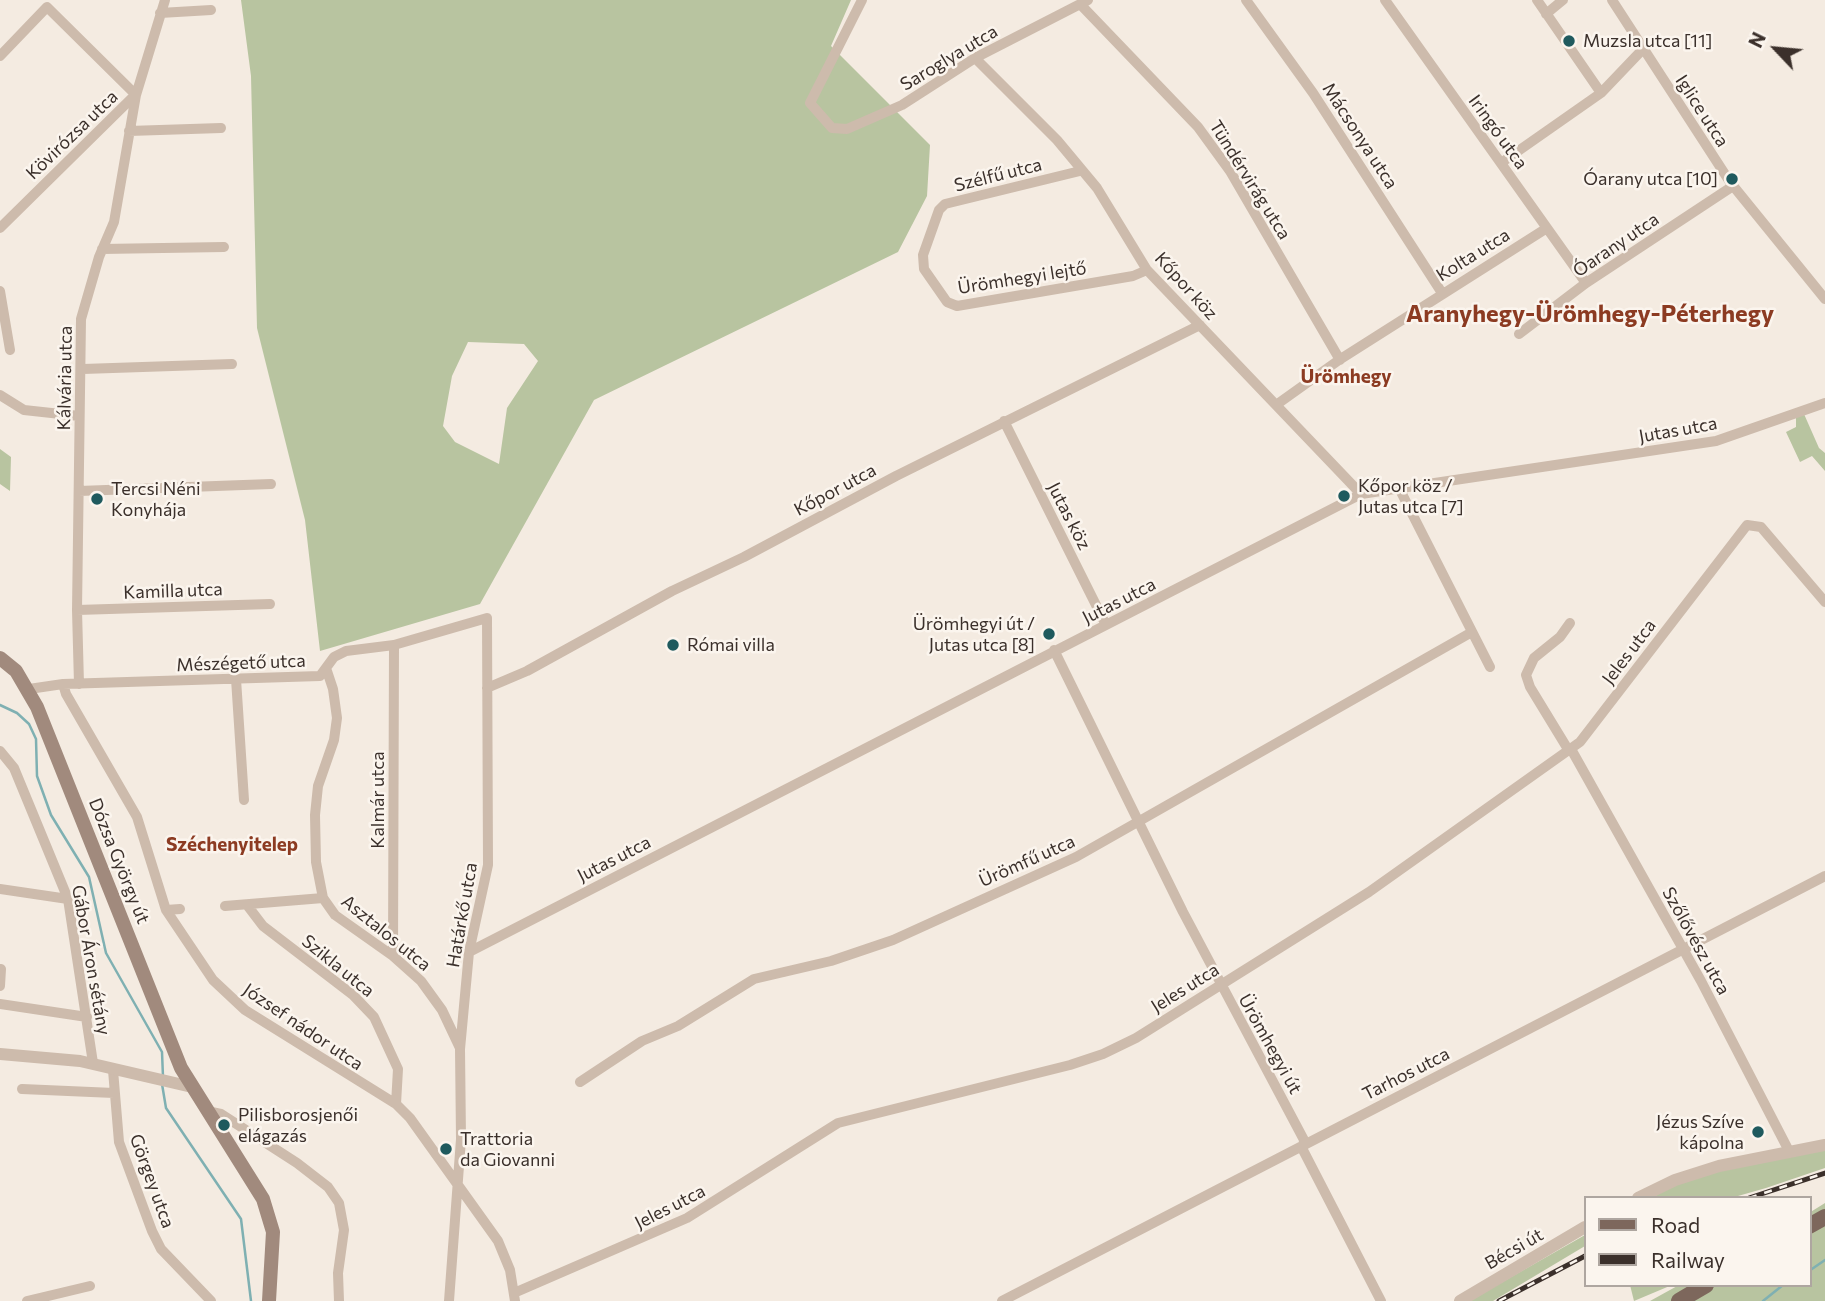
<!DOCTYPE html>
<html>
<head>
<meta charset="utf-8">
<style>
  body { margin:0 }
  #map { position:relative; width:1825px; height:1301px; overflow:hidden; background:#f4ebe1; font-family:Commissioner,sans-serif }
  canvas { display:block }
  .legend { position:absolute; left:1584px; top:1196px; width:228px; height:91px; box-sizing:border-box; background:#fbf5ee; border:2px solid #aea6a0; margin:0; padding:9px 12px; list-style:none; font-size:21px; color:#3b302b }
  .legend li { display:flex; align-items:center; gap:14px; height:35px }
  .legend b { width:35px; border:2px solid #aea6a0 }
  .north { position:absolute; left:1741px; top:14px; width:70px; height:70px; -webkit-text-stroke:5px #fbf5ee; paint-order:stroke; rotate:296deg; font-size:19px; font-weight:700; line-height:28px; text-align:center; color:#3b302b }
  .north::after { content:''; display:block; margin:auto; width:24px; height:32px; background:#3b302b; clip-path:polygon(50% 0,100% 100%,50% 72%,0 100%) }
</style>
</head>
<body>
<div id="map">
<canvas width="1825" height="1301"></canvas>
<ul class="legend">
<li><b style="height:9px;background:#7d675c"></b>Road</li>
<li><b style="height:9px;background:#3b302b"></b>Railway</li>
</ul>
<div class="north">N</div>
</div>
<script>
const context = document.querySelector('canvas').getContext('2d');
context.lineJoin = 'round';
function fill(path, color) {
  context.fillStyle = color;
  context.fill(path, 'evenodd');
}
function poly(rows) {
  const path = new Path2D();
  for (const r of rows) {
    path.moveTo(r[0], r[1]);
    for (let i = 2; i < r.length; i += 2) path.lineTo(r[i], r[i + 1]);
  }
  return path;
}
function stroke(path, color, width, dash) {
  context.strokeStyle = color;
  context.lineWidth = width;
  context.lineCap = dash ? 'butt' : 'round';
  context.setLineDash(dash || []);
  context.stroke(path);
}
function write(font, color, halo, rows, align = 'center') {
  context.font = font + ' Commissioner,sans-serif';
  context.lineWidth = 5;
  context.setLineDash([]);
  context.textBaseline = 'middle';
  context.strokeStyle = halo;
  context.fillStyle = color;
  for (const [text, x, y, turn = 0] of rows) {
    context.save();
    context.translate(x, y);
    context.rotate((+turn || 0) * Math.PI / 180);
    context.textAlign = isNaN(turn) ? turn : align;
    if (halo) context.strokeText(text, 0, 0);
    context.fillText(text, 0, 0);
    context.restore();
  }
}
fill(poly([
  [241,0,851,0,831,46,930,145,927,196,898,252,594,400,480,604,320,651,305,520,257,328,251,76],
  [468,342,524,344,538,361,507,408,499,464,455,442,443,426,452,376],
  [1804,414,1819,448,1825,453,1825,471,1812,456,1800,462,1786,432,1796,427,1796,417],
  [0,449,11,457,10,491,0,484],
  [1825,1150,1825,1168,1766,1188,1731,1198,1651,1198,1681,1182,1712,1172],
  [1825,1203,1825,1301,1650,1301,1679,1285,1809,1285,1809,1213],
  [1585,1235,1585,1246,1493,1301,1469,1301],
  [1630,1285,1672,1285,1634,1301]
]), '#b8c4a0');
stroke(poly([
  [0,705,17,713,29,724,36,739,37,776,51,815,89,877,106,953,162,1052,163,1077],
  [162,1084,166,1108,241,1219,251,1301],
  [1809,1271,1825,1260],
  [1763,1301,1783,1285]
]), '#7fb0b2', 2.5);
stroke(poly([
  [862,0,810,103,832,128,847,129,902,105,975,58,1088,0],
  [1246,0,1313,93,1442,293],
  [1385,0,1586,283],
  [1537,0,1601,93],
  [1612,0,1730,182,1825,299],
  [1080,4,1198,127,1230,171,1340,360],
  [160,13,211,10],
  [1546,14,1563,0],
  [0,56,47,7,136,95],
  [975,58,1057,140,1097,188,1147,270,1361,494],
  [129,131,221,128],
  [1501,163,1601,93,1643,49],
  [1080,171,945,204,939,210,923,255,924,269,947,302,957,306,1133,276,1147,270],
  [0,228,135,95],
  [102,249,224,247],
  [0,291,10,350],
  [1519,334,1586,283,1733,186],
  [83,369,232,364],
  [0,395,24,410,79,416],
  [1276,405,1339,360,1547,228],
  [1004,421,1106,625],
  [1399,488,1490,667],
  [79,491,271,484],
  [77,610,270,604],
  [1054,650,1183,912,1304,1140,1303,1150,1381,1301],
  [327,671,333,689,337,718,334,740,318,786,315,815,316,862,323,898,335,915,393,956,421,981,442,1010,460,1048],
  [236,679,244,800],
  [63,684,66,694,137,817,166,910,213,980,245,1010,396,1104,410,1118,498,1241,510,1270,515,1301],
  [79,684,77,610,81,319,99,257,114,222,136,95,165,0],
  [487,688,527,671,672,591,744,557,896,476,1200,325],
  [29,689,63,684,320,676,334,657,346,651,394,645,487,618,488,865,469,952,460,1049,461,1139,449,1301],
  [1571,749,1701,981,1789,1151],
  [0,751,14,768,68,899,93,1063],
  [1569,751,1530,687,1526,675,1534,658,1560,637,1570,623],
  [0,889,68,899],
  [247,905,263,926,353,995,374,1017,398,1069,396,1104],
  [225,906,323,898],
  [166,910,180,909],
  [469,952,1361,494,1716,441,1825,403],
  [393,956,394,645],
  [0,986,1,969],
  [0,1004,87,1017],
  [113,1070,119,1142,152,1231,161,1249,211,1301],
  [580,1082,642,1041,678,1026,754,979,831,961,893,940,1076,857,1472,632],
  [22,1089,114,1093],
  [207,1111,221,1114,297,1163,328,1187,339,1203,344,1230,338,1273,339,1301],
  [514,1293,687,1218,838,1123,1070,1065,1103,1054,1136,1038,1369,892,1580,742,1747,525,1761,527,1825,602],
  [27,1301,90,1286],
  [1002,1301,1825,876]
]), '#cdbbac', 10);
stroke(poly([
  [0,1054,80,1061,192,1087],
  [1638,1198,1675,1180,1719,1166,1825,1145],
  [1460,1301,1585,1227]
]), '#cdbbac', 12);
stroke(poly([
  [0,658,16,671,37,707,181,1068,263,1199,273,1232,269,1301]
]), '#a18a7d', 14);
stroke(poly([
  [1809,1226,1825,1217],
  [1679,1301,1706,1285]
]), '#7d675c', 16);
const rail = poly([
  [1749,1198,1825,1173],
  [1499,1301,1585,1256]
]);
stroke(rail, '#3b302b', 5);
stroke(rail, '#fbf5ee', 2.5, [8]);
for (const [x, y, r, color] of [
  [1569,41,7,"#1f5a5e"],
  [1732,179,7,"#1f5a5e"],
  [1344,496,7,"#1f5a5e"],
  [97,499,7,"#1f5a5e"],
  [1049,634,7,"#1f5a5e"],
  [673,645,7,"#1f5a5e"],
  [224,1125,7,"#1f5a5e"],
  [1758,1132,7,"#1f5a5e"],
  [446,1149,7,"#1f5a5e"]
]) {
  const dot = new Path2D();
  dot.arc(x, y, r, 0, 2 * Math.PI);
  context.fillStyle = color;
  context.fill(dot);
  stroke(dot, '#fbf5ee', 2.5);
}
write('18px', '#3b302b', '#fbf5ee', [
  ["Muzsla utca [11]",1583,41],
  ["Óarany utca [10]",1718,179,"right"],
  ["Kőpor köz /",1358,486],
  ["Jutas utca [7]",1358,507],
  ["Tercsi Néni",111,489],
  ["Konyhája",111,510],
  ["Ürömhegyi út /",1035,624,"right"],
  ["Jutas utca [8]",1035,645,"right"],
  ["Római villa",687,645],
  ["Pilisborosjenői",238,1115],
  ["elágazás",238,1136],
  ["Jézus Szíve",1744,1122,"right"],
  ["kápolna",1744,1143,"right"],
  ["Trattoria",460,1139],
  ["da Giovanni",460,1160]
], 'left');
write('18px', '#3b302b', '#fbf5ee', [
  ["Saroglya utca",949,58,-31],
  ["Iglice utca",1702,111,57],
  ["Iringó utca",1498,132,54],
  ["Kövirózsa utca",72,135,-44],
  ["Mácsonya utca",1360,136,57],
  ["Szélfű utca",998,175,-14],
  ["Tündérvirág utca",1250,180,58],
  ["Óarany utca",1616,245,-34],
  ["Kolta utca",1473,255,-32],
  ["Ürömhegyi lejtő",1022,278,-9],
  ["Kőpor köz",1186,286,48],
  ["Kálvária utca",65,378,-89],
  ["Jutas utca",1678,430,-10],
  ["Kőpor utca",835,490,-28],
  ["Jutas köz",1069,516,63],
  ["Kamilla utca",173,591,-2],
  ["Jutas utca",1119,601,-27],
  ["Jeles utca",1629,652,-53],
  ["Mészégető utca",241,663,-2],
  ["Kalmár utca",378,800,-90],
  ["Jutas utca",614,859,-27],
  ["Dózsa György út",119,861,68],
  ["Ürömfű utca",1027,861,-24],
  ["Határkő utca",462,915,-80],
  ["Asztalos utca",386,933,39],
  ["Szőlővész utca",1696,941,61],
  ["Gábor Áron sétány",91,960,80],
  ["Szikla utca",338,966,39],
  ["Jeles utca",1185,988,-32],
  ["József nádor utca",303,1027,34],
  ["Ürömhegyi út",1270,1044,61],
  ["Tarhos utca",1406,1074,-27],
  ["Görgey utca",152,1181,70],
  ["Jeles utca",670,1207,-27],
  ["Bécsi út",1514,1249,-30]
]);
write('bold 19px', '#8c3b22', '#fbf5ee', [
  ["Ürömhegy",1346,377],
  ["Széchenyitelep",232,845]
]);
write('bold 24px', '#8c3b22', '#fbf5ee', [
  ["Aranyhegy-Ürömhegy-Péterhegy",1590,314]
]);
</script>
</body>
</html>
